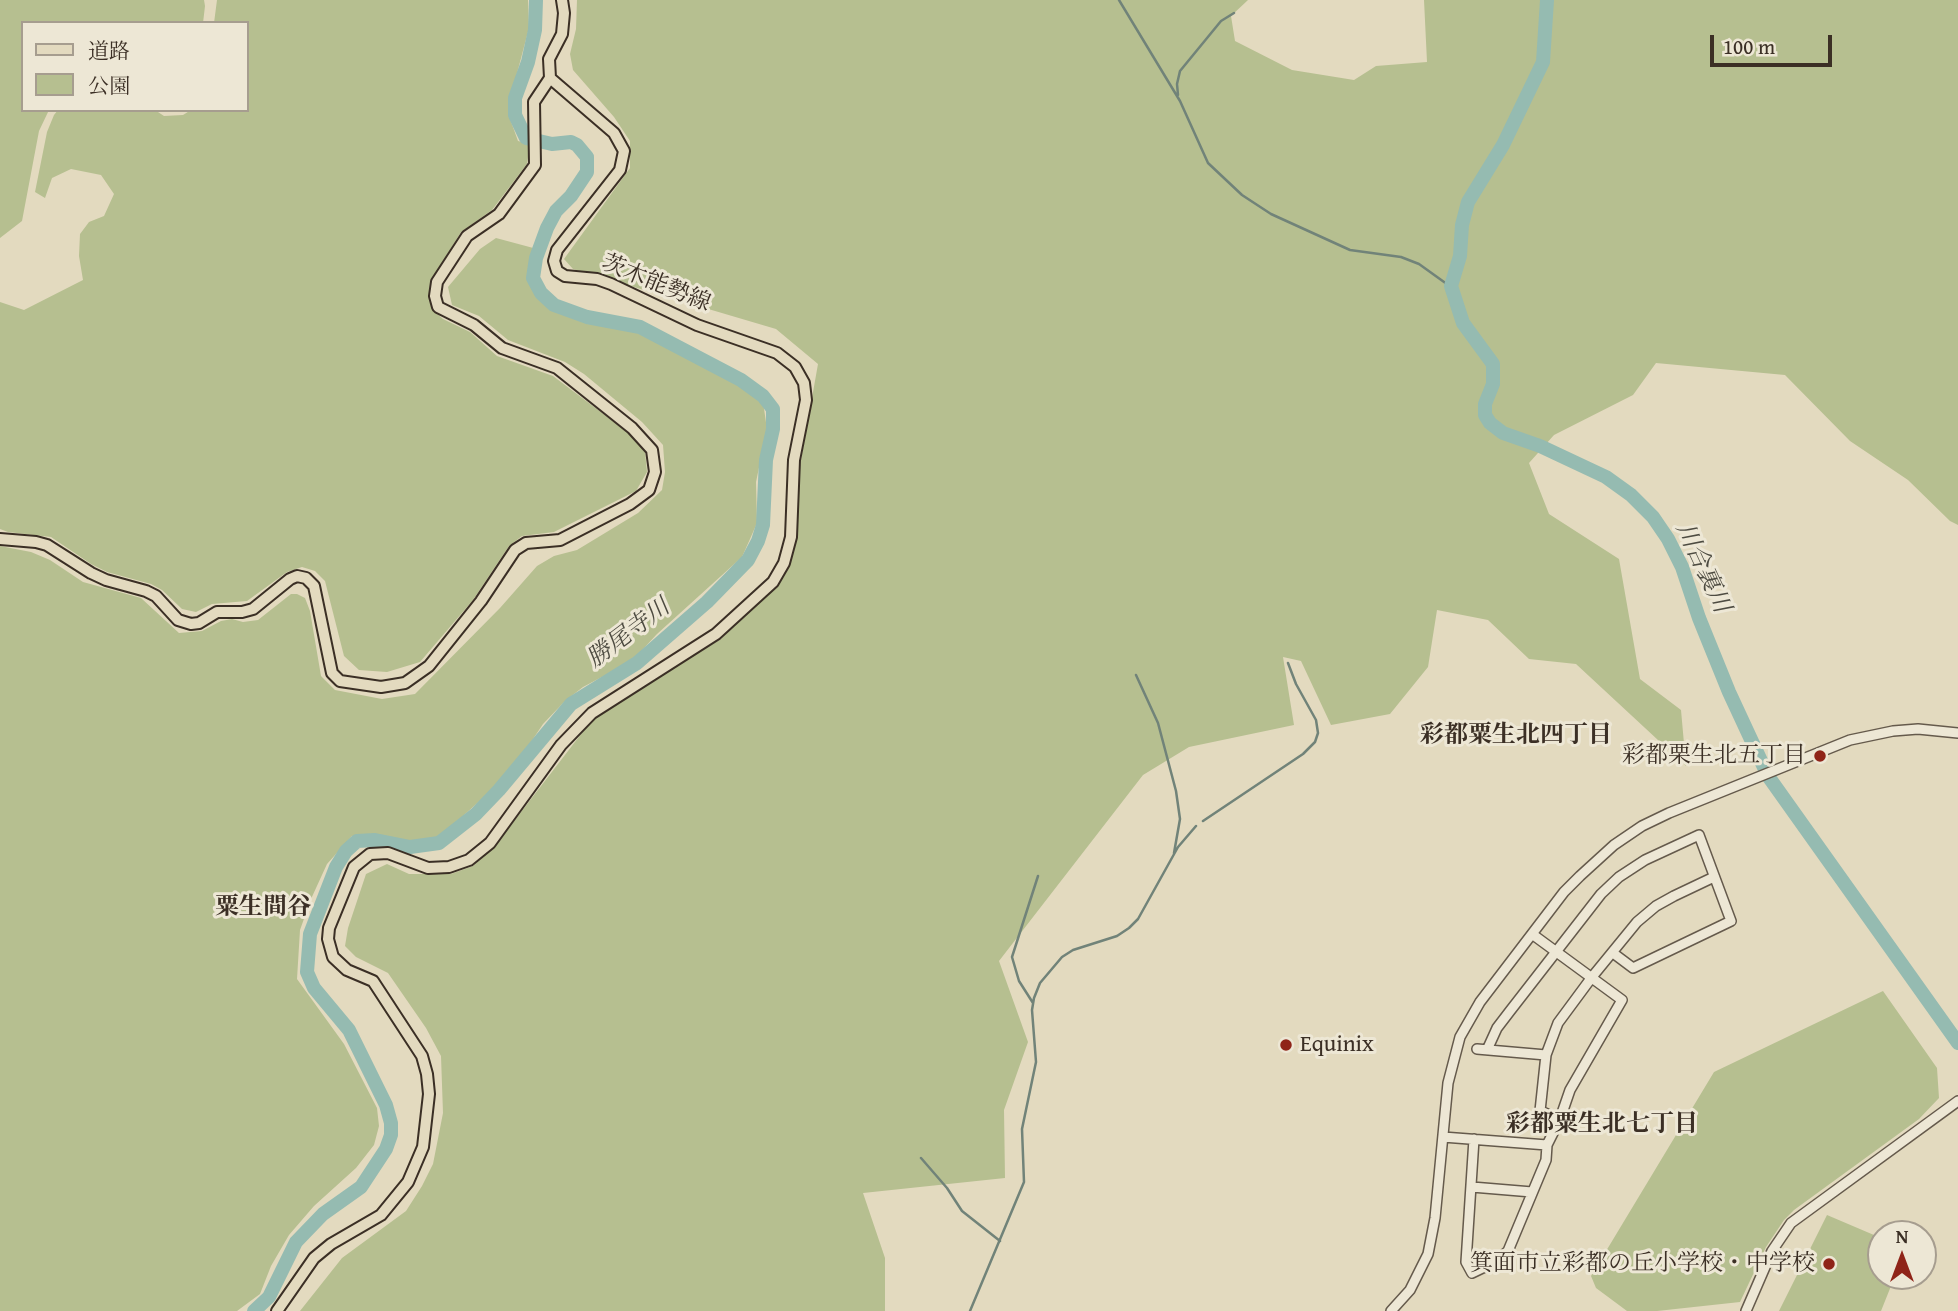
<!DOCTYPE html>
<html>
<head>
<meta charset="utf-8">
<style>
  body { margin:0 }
  #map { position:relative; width:1958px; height:1311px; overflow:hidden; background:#e3dabf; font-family:"Gentium Book Plus","Noto Serif JP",serif }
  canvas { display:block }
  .legend { position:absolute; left:21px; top:21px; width:228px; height:91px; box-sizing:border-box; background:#ede7d5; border:2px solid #a69d8f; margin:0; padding:9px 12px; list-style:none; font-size:21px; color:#3b2f25 }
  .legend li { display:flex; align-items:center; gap:14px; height:35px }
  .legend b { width:35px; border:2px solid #a69d8f }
  .north { position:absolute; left:1867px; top:1220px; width:70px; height:70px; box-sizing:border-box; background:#ede7d5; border:2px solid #a69d8f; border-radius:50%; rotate:0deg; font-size:19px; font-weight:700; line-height:28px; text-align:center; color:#3b2f25 }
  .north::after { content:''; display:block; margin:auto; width:24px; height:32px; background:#8f2418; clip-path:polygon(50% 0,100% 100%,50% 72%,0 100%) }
  .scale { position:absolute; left:1710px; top:35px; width:122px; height:32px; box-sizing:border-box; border:4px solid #3b2f25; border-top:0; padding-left:9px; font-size:21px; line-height:24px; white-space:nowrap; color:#3b2f25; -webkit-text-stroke:5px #ede7d5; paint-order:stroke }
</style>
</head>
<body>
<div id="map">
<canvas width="1958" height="1311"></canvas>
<ul class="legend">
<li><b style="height:9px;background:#e3dabf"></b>道路</li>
<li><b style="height:19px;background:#b6bf90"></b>公園</li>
</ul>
<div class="north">N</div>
<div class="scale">100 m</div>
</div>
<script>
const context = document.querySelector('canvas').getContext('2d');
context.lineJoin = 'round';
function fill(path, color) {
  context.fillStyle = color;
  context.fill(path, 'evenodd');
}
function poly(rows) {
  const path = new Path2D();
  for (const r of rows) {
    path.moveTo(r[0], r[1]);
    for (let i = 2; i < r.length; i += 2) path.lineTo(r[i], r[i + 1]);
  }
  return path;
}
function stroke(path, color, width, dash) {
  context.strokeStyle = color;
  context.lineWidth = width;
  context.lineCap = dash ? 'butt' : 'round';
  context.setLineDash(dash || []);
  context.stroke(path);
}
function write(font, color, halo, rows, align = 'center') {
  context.font = font + ' "Gentium Book Plus","Noto Serif JP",serif';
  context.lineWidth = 6;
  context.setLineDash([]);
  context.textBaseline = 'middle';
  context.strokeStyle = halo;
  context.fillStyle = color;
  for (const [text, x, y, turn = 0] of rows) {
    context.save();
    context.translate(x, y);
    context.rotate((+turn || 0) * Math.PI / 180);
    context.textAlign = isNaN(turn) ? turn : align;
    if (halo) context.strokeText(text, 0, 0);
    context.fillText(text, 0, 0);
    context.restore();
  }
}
fill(poly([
  [0,0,204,0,205,6,203,23,23,23,23,110,49,110,39,131,22,221,0,238],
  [217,0,528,0,529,28,511,96,509,116,518,141,530,144,527,164,492,210,461,232,431,281,429,298,433,310,443,319,470,332,497,356,553,376,630,434,645,452,647,472,636,491,554,532,522,536,509,546,473,600,420,662,387,672,359,670,344,656,325,581,315,571,302,567,287,572,247,601,212,604,196,612,182,609,162,590,151,584,107,572,91,564,51,537,8,532,0,529,0,302,24,310,83,280,79,256,80,234,89,222,104,216,114,194,101,175,71,169,52,178,45,198,35,192,47,132,54,115,58,110,155,110,164,116,183,115,191,110,247,110,247,23,214,23],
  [577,0,1248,0,1231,16,1235,41,1292,70,1354,80,1376,66,1427,62,1424,0,1958,0,1958,525,1950,521,1908,480,1850,441,1785,375,1656,363,1633,395,1554,435,1529,463,1549,514,1619,559,1640,679,1681,710,1686,766,1576,664,1529,659,1488,620,1437,610,1428,667,1390,714,1331,725,1301,661,1283,657,1294,725,1189,747,1143,775,999,961,1028,1042,1004,1110,1005,1178,863,1193,885,1258,885,1311,300,1311,342,1258,406,1211,422,1186,433,1164,443,1113,441,1056,426,1028,388,973,356,957,345,946,348,928,366,874,387,864,409,874,451,874,473,866,494,847,595,716,721,639,776,585,790,564,796,537,799,471,818,364,776,329,573,269,564,259,630,168,630,141,614,117,573,70,570,54,576,29],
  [496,238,537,249,531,261,530,286,539,298,552,310,586,323,618,326,639,332,738,384,763,402,767,429,756,482,757,523,750,539,742,557,657,634,632,661,583,687,565,701,543,724,525,751,492,790,436,840,410,841,386,838,375,834,352,836,327,864,311,899,300,930,297,979,344,1044,377,1108,379,1126,374,1145,356,1168,314,1206,289,1235,271,1266,260,1294,237,1311,0,1311,0,546,31,552,50,560,83,582,141,598,179,633,202,631,221,621,232,619,243,622,258,620,291,594,297,594,305,598,310,611,321,676,335,690,382,699,415,694,500,608,537,566,554,556,577,550,638,513,662,490,665,472,663,445,642,422,584,374,565,362,508,340,479,316,452,305,448,287,480,249],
  [1883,991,1937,1068,1939,1098,1919,1119,1794,1210,1784,1220,1766,1247,1740,1302,1657,1311,1627,1311,1596,1288,1591,1276,1714,1072],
  [1827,1215,1881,1238,1881,1276,1895,1276,1881,1311,1779,1311]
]), '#b6bf90');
stroke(poly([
  [1119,0,1180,101,1208,163,1242,195,1271,214,1350,250,1401,257,1419,264,1451,287],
  [1178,95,1177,84,1180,71,1221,21,1234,13],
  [1136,675,1158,723,1176,791,1180,819,1174,853],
  [1203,821,1303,754,1315,742,1318,733,1316,720,1296,684,1288,663],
  [1033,1003,1019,981,1012,957,1038,876],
  [921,1158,947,1188,962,1211,1000,1241],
  [970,1311,1024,1182,1022,1129,1036,1062,1032,1010,1034,998,1040,983,1062,957,1073,950,1117,936,1129,928,1138,919,1178,847,1196,826]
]), '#718379', 2.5);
stroke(poly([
  [1547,0,1543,62,1503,145,1468,202,1462,225,1460,256,1451,286,1463,323,1493,364,1493,384,1485,404,1485,415,1490,423,1503,433,1540,446,1606,477,1631,495,1653,517,1668,539,1682,567,1699,618,1729,692,1768,776,1958,1043],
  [254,1311,269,1297,296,1242,323,1214,361,1187,386,1149,391,1135,391,1123,386,1105,349,1030,314,988,307,972,310,934,336,867,346,851,357,841,375,840,410,847,439,843,476,814,499,790,571,704,637,663,707,602,748,560,758,541,763,525,766,460,773,429,773,409,763,396,741,380,640,327,587,317,554,305,541,293,533,278,536,258,547,228,556,211,571,196,587,172,587,157,577,145,571,142,552,144,526,138,515,115,515,98,528,62,535,30,536,0]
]), '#95bbb1', 14);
const minor = poly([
  [1477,1049,1546,1055],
  [1487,1050,1497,1028,1510,1011,1601,894,1619,877,1645,860,1699,835,1731,921,1633,968,1613,953],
  [1560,1119,1540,1111,1546,1055,1558,1023,1592,977,1637,922,1656,906,1674,896,1714,877],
  [1443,1137,1547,1145],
  [1474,1139,1466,1262,1472,1273,1495,1262,1508,1251,1546,1160,1547,1145,1560,1119,1570,1090,1622,1000,1532,934],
  [1472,1187,1532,1192],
  [1391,1311,1410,1290,1428,1254,1435,1218,1448,1083,1460,1037,1480,1002,1564,892,1580,876,1614,845,1642,826,1669,813,1850,740,1893,731,1918,729,1958,733],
  [1746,1311,1772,1251,1791,1223,1958,1101]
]);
const major = poly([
  [550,78,549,59,562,34,564,13,562,0],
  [0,539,36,542,47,545,91,573,106,580,146,591,156,596,178,620,191,624,199,623,217,612,242,612,253,609,290,579,297,576,306,578,314,586,332,673,340,681,381,687,405,683,429,666,481,601,515,550,526,543,560,540,630,504,649,490,655,472,652,450,632,428,557,368,502,348,474,325,438,307,435,296,437,282,467,236,499,214,535,165,534,102,550,78],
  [277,1311,314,1258,331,1244,381,1215,408,1182,423,1147,429,1094,427,1074,422,1056,373,981,347,970,333,957,328,939,329,928,354,867,370,854,388,853,428,868,449,867,469,860,490,843,561,745,592,713,716,634,773,582,784,563,791,537,794,460,806,400,804,383,795,367,777,353,697,325,611,284,597,279,565,276,557,271,554,261,557,250,620,170,624,151,614,133,550,78]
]);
stroke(minor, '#655a4c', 12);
stroke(major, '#3b2f25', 14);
stroke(minor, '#ede7d5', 9);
stroke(major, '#e3dabf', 10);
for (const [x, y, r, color] of [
  [1820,756,7,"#8f2418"],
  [1286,1045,7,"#8f2418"],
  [1829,1264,7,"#8f2418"]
]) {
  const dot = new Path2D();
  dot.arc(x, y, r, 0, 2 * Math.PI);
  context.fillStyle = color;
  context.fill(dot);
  stroke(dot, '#ede7d5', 2.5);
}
write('23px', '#3b2f25', '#ede7d5', [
  ["茨木能勢線",656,284,22]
]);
write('23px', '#3b2f25', '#ede7d5', [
  ["彩都栗生北五丁目",1806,756],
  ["Equinix",1300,1045,"left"],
  ["箕面市立彩都の丘小学校・中学校",1815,1264]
], 'right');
write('italic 24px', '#4d4b41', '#ede7d5', [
  ["川合裏川",1702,568,65],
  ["勝尾寺川",629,634,-37]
]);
write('bold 24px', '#3b2f25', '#ede7d5', [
  ["彩都粟生北四丁目",1516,736],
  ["粟生間谷",263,908],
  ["彩都粟生北七丁目",1602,1125]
]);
</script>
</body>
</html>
